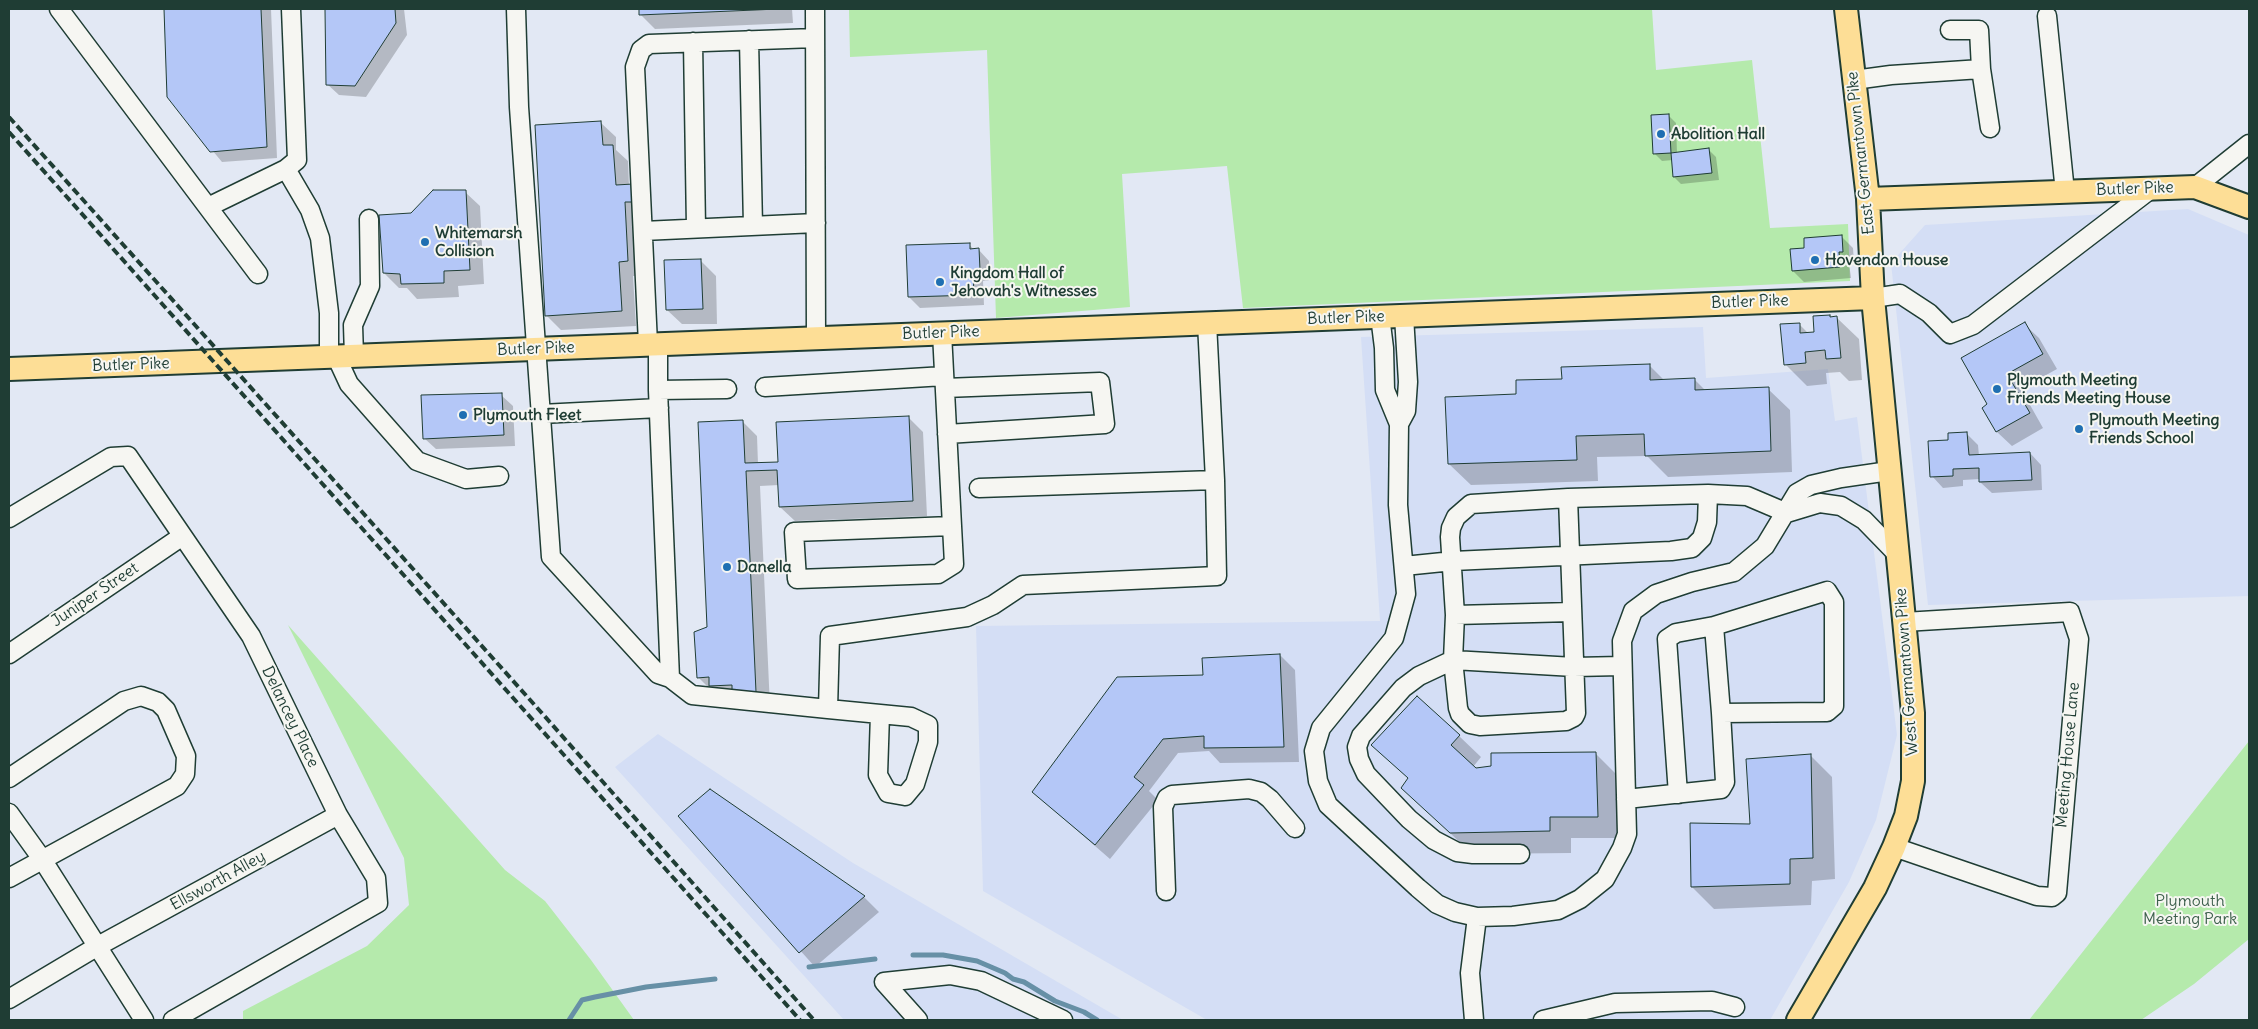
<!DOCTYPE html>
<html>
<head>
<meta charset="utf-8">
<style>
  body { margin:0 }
  #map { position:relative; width:2258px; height:1029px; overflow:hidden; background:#e2e8f4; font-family:Delius,sans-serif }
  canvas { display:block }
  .frame { position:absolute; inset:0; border:10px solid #1f3d34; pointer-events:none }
</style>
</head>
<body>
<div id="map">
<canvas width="2258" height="1029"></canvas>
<div class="frame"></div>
</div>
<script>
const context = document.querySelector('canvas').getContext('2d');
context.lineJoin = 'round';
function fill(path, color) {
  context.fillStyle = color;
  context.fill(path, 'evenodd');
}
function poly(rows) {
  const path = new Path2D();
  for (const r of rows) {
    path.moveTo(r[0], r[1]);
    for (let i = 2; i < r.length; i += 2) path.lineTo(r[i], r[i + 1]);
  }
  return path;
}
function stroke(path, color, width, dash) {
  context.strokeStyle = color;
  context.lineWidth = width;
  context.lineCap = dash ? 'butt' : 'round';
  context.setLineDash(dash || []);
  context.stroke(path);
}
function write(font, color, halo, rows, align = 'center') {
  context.font = font + ' Delius,sans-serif';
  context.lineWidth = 4;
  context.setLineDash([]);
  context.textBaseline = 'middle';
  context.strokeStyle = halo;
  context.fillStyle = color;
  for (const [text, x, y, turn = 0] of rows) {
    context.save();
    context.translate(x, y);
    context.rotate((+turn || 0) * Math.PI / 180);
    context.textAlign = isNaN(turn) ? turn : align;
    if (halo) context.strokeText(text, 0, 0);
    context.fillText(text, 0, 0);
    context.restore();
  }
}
fill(poly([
  [2188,209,2249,235,2249,596,1928,605,1891,263,1925,225],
  [1703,327,1706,378,1828,369,1835,421,1857,417,1897,735,1876,820,1849,882,1770,1020,1207,1020,983,891,976,626,1380,621,1361,337],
  [658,734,853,863,1123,1020,844,1020,615,767]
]), '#d4def5');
fill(poly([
  [849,9,1652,9,1656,70,1752,60,1770,228,1848,224,1850,281,1243,308,1227,166,1122,174,1130,307,996,318,987,50,850,57],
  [288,625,505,870,545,901,591,960,634,1020,243,1020,243,1011,367,946,409,905,404,858],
  [2249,741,2249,939,2194,984,2141,1020,2029,1020]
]), '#b5eaac');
fill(poly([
  [166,9,271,9,277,158,222,162,168,97],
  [326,9,404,9,407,35,366,97,339,95,327,84],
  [640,9,792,9,793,23,655,29,640,14],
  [1668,115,1676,123,1677,153,1709,150,1716,157,1719,180,1681,184,1674,177,1673,160,1662,161,1654,153],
  [601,123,616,137,616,150,628,161,629,186,632,186,643,276,633,276,636,326,561,330,546,315],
  [465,192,480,206,484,284,458,286,459,297,417,299,407,288,399,288,384,273,412,214],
  [1841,236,1853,248,1854,263,1849,263,1851,278,1804,282,1793,271,1791,250,1806,249],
  [969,244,974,250,978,249,989,261,990,280,983,281,984,305,920,308,909,297],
  [701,261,716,276,717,324,682,324,667,310],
  [1837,318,1859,339,1862,380,1849,381,1840,372,1826,373,1827,384,1807,386,1785,364,1799,324,1808,333,1815,333],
  [2024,324,2039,338,2057,369,2021,389,2043,428,2012,446,1997,432,1989,405],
  [1649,365,1664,380,1694,379,1706,391,1768,389,1790,410,1792,472,1668,477,1647,456,1597,457,1598,481,1471,485,1449,464,1518,395,1563,380],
  [501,395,513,406,515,446,436,449,424,438],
  [908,417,923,432,927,516,795,521,780,507,779,485,760,486,770,707,713,692,698,677,709,627,742,421,757,436,758,464,779,463],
  [1967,434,1978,445,1979,456,2030,453,2041,465,2042,490,1992,493,1980,482,1980,479,1963,480,1963,486,1943,488,1932,476,1950,441],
  [1280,655,1295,670,1299,762,1220,763,1209,751,1178,753,1149,791,1158,800,1110,859,1033,792,1204,676],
  [1459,736,1481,757,1473,767,1475,770,1595,753,1617,775,1619,838,1571,838,1571,853,1472,854,1425,809,1409,779,1372,745],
  [1810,755,1832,777,1835,879,1812,881,1811,905,1714,909,1692,887,1751,825],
  [710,791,864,897,879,912,815,967,680,816]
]), '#0003');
stroke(poly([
  [913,955,943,955,977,961,1005,973,1013,979,1024,982,1055,1001,1084,1012,1097,1020],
  [809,967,875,959],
  [569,1020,582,1000,595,997,646,987,715,979]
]), '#6790a6', 5);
const building = poly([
  [164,9,261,9,267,147,210,152,167,97,164,9],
  [325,9,395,9,396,23,355,86,326,85,325,9],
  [639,9,778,9,639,15,639,9],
  [1669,114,1671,153,1653,154,1651,115,1669,114],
  [601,121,603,145,613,145,616,185,633,184,634,202,625,202,628,261,619,262,622,311,545,316,535,125,601,121],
  [1709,148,1712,173,1673,177,1671,153,1709,148],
  [433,190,466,190,470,270,444,271,444,283,401,284,400,274,383,273,379,215,411,213,433,190],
  [1842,235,1843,252,1839,252,1840,267,1792,271,1790,249,1804,248,1804,238,1842,235],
  [970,243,970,249,979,248,980,270,973,270,974,295,908,297,906,245,970,243],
  [701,259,703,309,666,310,664,260,701,259],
  [1830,315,1830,317,1837,316,1841,358,1826,359,1825,350,1805,352,1806,363,1784,365,1780,324,1800,323,1800,333,1814,332,1813,316,1830,315],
  [2025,322,2043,354,2007,374,2030,413,1996,432,1982,408,1987,404,1961,358,2025,322],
  [1650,364,1650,380,1695,378,1695,390,1769,387,1771,451,1645,456,1644,434,1576,436,1577,460,1448,464,1445,397,1516,394,1516,380,1562,379,1561,367,1650,364],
  [502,393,504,435,423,439,421,395,502,393],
  [909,416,913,501,779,507,777,470,746,471,756,692,732,693,732,685,709,686,709,677,697,678,694,632,707,627,698,422,743,420,745,463,778,462,776,422,909,416],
  [1967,432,1969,455,2030,452,2032,480,1979,482,1979,468,1953,469,1953,476,1930,477,1928,441,1948,440,1948,433,1967,432],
  [1280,654,1284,747,1204,748,1204,736,1163,739,1134,777,1144,785,1095,845,1032,792,1117,677,1203,675,1202,658,1280,654],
  [1417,696,1460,735,1451,745,1476,768,1491,766,1491,753,1596,752,1598,817,1550,817,1550,831,1450,833,1401,788,1408,778,1371,745,1417,696],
  [1811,754,1813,858,1790,859,1790,884,1691,887,1690,823,1750,824,1746,759,1811,754],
  [710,789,865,896,799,953,678,816,710,789]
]);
fill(building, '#b4c7f7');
stroke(building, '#1f3d34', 1);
const minor = poly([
  [59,9,258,274],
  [291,9,297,160,286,169,310,210,320,238,329,313,329,356],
  [516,9,519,107,551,557,658,674,670,678,692,695,828,709,830,636,967,617,993,605,1023,585,1217,576,1215,480],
  [815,9,816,338],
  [2047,16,2065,192],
  [749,40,753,226],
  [693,42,696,228],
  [1981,69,1990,128],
  [1854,80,1891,75,1981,69,1979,30,1950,30],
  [2195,187,2249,144],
  [208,207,286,169],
  [643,231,816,223],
  [1873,298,1900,294,1929,313,1950,334,1973,325,2151,189],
  [1380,316,1384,348,1385,390,1399,424,1398,505,1406,594,1394,638,1321,728,1314,751,1318,781,1328,805,1418,888,1437,904,1455,912,1477,917,1513,916,1558,910,1580,899,1605,879,1622,848,1627,834,1622,641,1633,611,1656,594,1692,582,1734,572,1765,546,1797,493,1811,485,1841,478,1889,471],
  [942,333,952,526,954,564,938,574,797,579,794,532,952,526],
  [648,344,635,67,641,50,649,44,815,38],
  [658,344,658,390,727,389],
  [336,356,349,384,417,461,466,479,499,476],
  [354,356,353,325,370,286,369,219],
  [765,387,944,376],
  [945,388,1100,382,1105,424,947,434],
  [658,390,670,678],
  [541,414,659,408],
  [1399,424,1406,411,1408,382,1404,316],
  [979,488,1215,480,1207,323],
  [1568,498,1576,713,1574,717,1566,721,1480,726,1470,724,1460,714,1458,708,1453,660,1455,615,1450,537,1451,528,1456,517,1471,504,1568,498,1708,494,1747,496,1787,513,1820,503,1841,506,1864,520,1897,554],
  [9,518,111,457,128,456,251,636,338,815,376,878,378,903,173,1020],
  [1404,566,1453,561,1671,551,1692,548,1702,538,1707,522,1708,494],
  [1455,615,1572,612],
  [1714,626,1721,713],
  [9,654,181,537],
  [828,709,880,714,911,717,928,725,928,742,915,784,905,796,888,793,878,775,880,714],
  [9,778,124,701,141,696,158,702,166,710,186,756,185,774,177,786,9,878],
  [1626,799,1721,789,1725,782,1721,713,1827,712,1834,706,1834,602,1827,591,1714,626,1676,633,1667,639,1678,794],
  [9,813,42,859,144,1020],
  [1894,847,2037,896,2052,897,2057,893,2079,639,2070,612,1904,622],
  [1520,854,1473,854,1457,852,1434,840,1409,819,1366,774,1359,759,1357,747,1361,736,1403,688,1419,676,1453,660,1574,667,1621,666],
  [1166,891,1163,807,1167,798,1172,795,1249,789,1261,792,1270,799,1295,828],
  [9,999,98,946,338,815],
  [918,1020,884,982,950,975,981,981,1063,1020],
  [1474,1020,1470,973,1477,917],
  [1543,1020,1615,1003,1712,1001,1735,1007]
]);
const major = poly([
  [1868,199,2195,187,2249,207],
  [9,369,1873,298],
  [1798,1020,1875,888,1894,847,1906,816,1913,781,1913,713,1873,298,1868,199,1846,9]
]);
stroke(minor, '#1f3d34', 21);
stroke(major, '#1f3d34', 26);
stroke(minor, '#f6f6f2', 18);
stroke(major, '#fdde96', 22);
stroke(poly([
  [9,117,540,711,814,1020],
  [9,132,800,1020]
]), '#1f3d34', 4, [8, 4]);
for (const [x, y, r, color] of [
  [1661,134,5,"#1f6fb2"],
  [425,242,5,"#1f6fb2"],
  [1815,260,5,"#1f6fb2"],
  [940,282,5,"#1f6fb2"],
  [1997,389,5,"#1f6fb2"],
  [463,415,5,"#1f6fb2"],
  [2079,429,5,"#1f6fb2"],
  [727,567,5,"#1f6fb2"]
]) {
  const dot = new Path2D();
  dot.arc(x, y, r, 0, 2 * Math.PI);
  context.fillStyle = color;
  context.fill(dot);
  stroke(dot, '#f6f6f2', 2);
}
write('bold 16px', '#1f3d34', '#f6f6f2', [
  ["Abolition Hall",1671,134],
  ["Whitemarsh",435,233],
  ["Collision",435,251],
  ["Hovendon House",1825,260],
  ["Kingdom Hall of",950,273],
  ["Jehovah's Witnesses",950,291],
  ["Plymouth Meeting",2007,380],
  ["Friends Meeting House",2007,398],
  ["Plymouth Fleet",473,415],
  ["Plymouth Meeting",2089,420],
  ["Friends School",2089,438],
  ["Danella",737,567]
], 'left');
write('16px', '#1f3d34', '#f6f6f2', [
  ["East Germantown Pike",1861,153,-96],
  ["Butler Pike",2135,189,-2],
  ["Butler Pike",1750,302,-2],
  ["Butler Pike",1346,318,-2],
  ["Butler Pike",941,333,-2],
  ["Butler Pike",536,349,-2],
  ["Butler Pike",131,365,-2],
  ["Juniper Street",95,595,-34],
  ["West Germantown Pike",1907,672,-94],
  ["Delancey Place",290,717,64],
  ["Meeting House Lane",2068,755,-85],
  ["Ellsworth Alley",218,881,-29]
]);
write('16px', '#3d604c', '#f6f6f2', [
  ["Plymouth",2190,901],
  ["Meeting Park",2190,919]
]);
</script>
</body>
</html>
